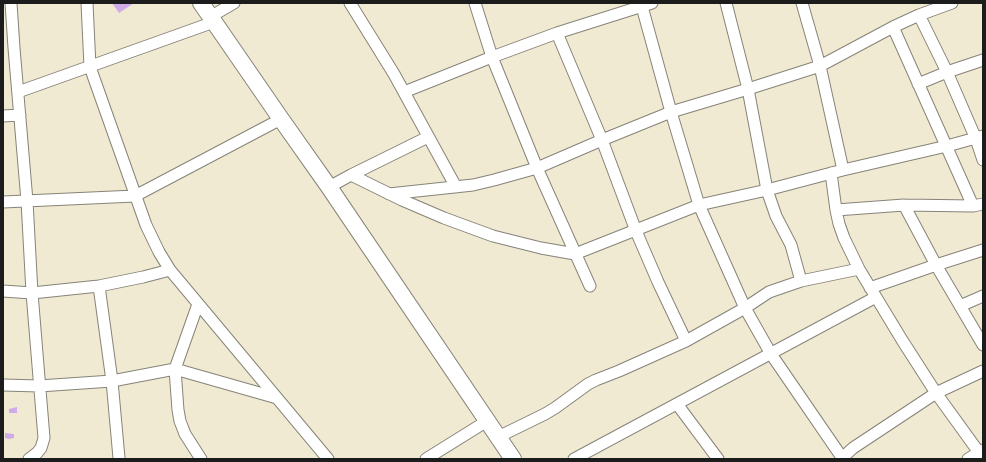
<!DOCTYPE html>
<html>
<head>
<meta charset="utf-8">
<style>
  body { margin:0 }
  #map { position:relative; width:986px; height:462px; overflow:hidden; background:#f1ead3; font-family:"Sorts Mill Goudy",serif }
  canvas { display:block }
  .frame { position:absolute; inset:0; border:4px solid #1c1c1c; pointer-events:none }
</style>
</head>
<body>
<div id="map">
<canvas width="986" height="462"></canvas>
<div class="frame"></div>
</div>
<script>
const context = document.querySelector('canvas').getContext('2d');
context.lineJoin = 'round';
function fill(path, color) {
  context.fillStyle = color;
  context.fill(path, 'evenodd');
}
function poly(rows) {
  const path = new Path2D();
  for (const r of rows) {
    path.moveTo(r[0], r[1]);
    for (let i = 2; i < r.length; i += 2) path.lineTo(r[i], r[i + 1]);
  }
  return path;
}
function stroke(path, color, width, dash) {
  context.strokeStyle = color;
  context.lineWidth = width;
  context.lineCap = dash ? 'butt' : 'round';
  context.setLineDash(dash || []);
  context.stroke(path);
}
fill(poly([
  [112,3,134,3,119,13],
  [17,407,17,413,9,413,9,409],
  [5,433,14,434,14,438,9,439,5,438]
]), '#d0abe9');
const minor = poly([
  [11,3,14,48,27,201,32,293,99,286,143,277,170,270,328,459],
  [87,3,90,67,146,225,159,252,170,270],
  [350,3,394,74,456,187],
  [475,3,492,57,537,168,590,286],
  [641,3,671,112,699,205,745,308,771,354,843,459],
  [726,3,748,89,767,190,776,216,791,245,801,281],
  [802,3,820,66,843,170],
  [919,15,947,72,976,139,983,160],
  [210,17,234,3],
  [893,27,973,206],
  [557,33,602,140,636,231,658,282,686,341],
  [918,84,947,72,983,60],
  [18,92,214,22],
  [404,92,492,57,557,33,652,3],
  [3,116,20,115],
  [831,173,836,210,839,224,844,238,859,269,902,340,936,393,983,458],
  [351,175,402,200,444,218,493,236,541,248,575,254,699,205,767,190,843,170,947,146,983,136],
  [329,187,351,175,428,137],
  [389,194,473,185,494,180,537,168,602,140,671,112,748,89,820,66,893,27,919,15,952,3],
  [3,202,135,196,281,119],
  [904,205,973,206,983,204],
  [836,210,904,205,936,265,983,345],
  [99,286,112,381,119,458],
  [870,288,936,265,983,250],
  [3,291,32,293,44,438,41,448,37,453,29,459],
  [198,304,175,369,178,410,180,421,185,434,201,459],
  [960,306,983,296],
  [3,385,39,386,112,381,175,369,277,398],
  [677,404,718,459],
  [498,437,545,414,555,408,588,384,596,380,619,371,686,341,745,308,769,292,801,281,859,269],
  [426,459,487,421],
  [574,459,876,297],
  [841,459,853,448,936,393,983,371],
  [968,459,983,450]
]);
const highway = poly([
  [201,3,281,119,329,187,513,459]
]);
stroke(minor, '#868378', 13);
stroke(highway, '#868378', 18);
stroke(minor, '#fff', 11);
stroke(highway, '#fff', 16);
</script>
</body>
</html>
